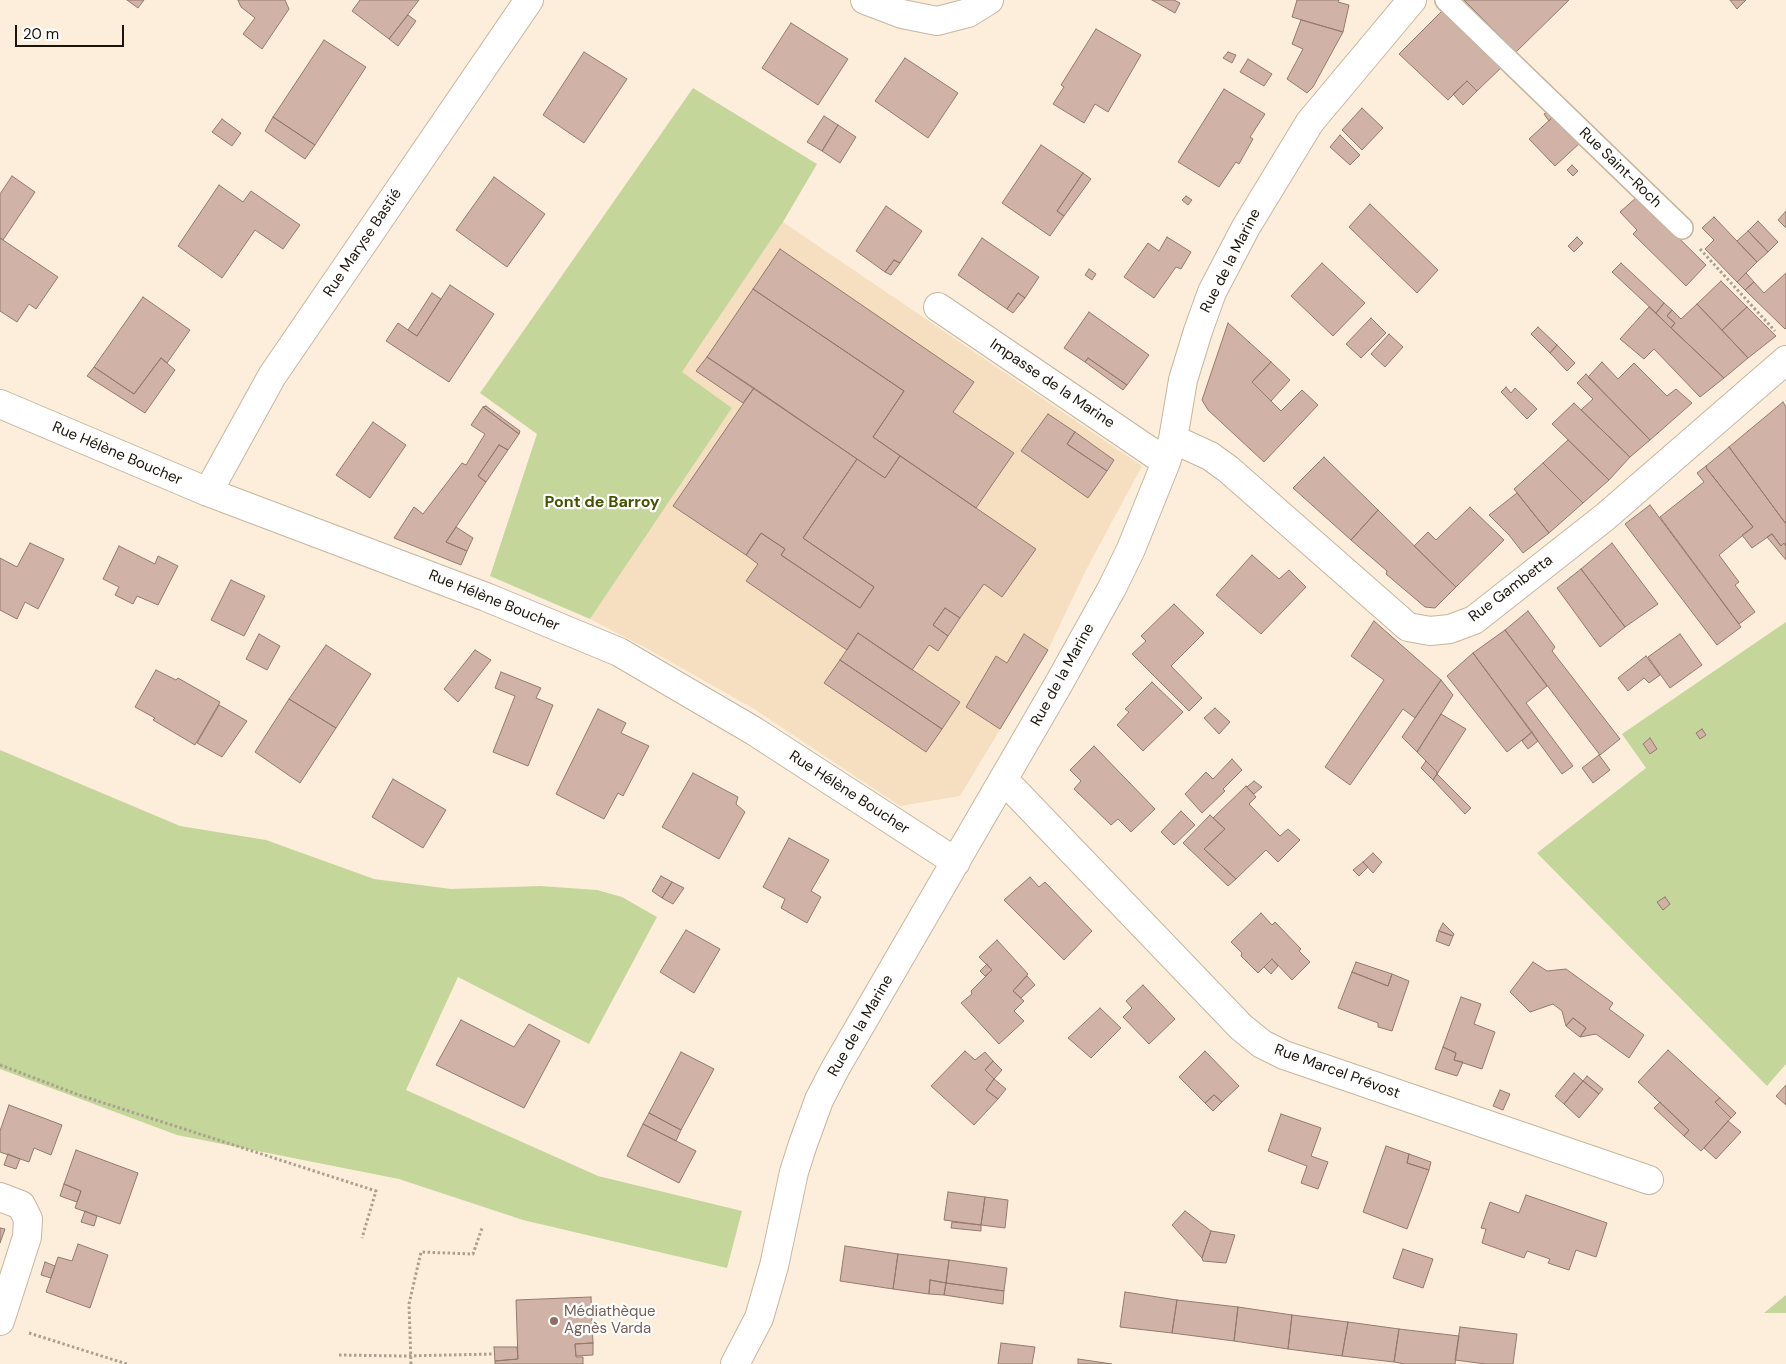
<!DOCTYPE html>
<html>
<head>
<meta charset="utf-8">
<style>
  body { margin:0 }
  #map { position:relative; width:1786px; height:1364px; overflow:hidden; background:#fceeda; font-family:"DM Sans",sans-serif }
  canvas { display:block }
  .scale { position:absolute; left:15px; top:25px; width:109px; height:22px; box-sizing:border-box; border:2px solid #1b150c; border-top:0; padding-left:6px; font-size:15px; line-height:18px; white-space:nowrap; color:#1b150c; -webkit-text-stroke:4px #fff; paint-order:stroke }
</style>
</head>
<body>
<div id="map">
<canvas width="1786" height="1364"></canvas>
<div class="scale">20 m</div>
</div>
<script>
const context = document.querySelector('canvas').getContext('2d');
context.lineJoin = 'round';
function fill(path, color) {
  context.fillStyle = color;
  context.fill(path, 'evenodd');
}
function poly(rows) {
  const path = new Path2D();
  for (const r of rows) {
    path.moveTo(r[0], r[1]);
    for (let i = 2; i < r.length; i += 2) path.lineTo(r[i], r[i + 1]);
  }
  return path;
}
function stroke(path, color, width, dash) {
  context.strokeStyle = color;
  context.lineWidth = width;
  context.lineCap = dash ? 'butt' : 'round';
  context.setLineDash(dash || []);
  context.stroke(path);
}
function write(font, color, halo, rows, align = 'center') {
  context.font = font + ' "DM Sans",sans-serif';
  context.lineWidth = 4.5;
  context.setLineDash([]);
  context.textBaseline = 'middle';
  context.strokeStyle = halo;
  context.fillStyle = color;
  for (const [text, x, y, turn = 0] of rows) {
    context.save();
    context.translate(x, y);
    context.rotate((+turn || 0) * Math.PI / 180);
    context.textAlign = isNaN(turn) ? turn : align;
    if (halo) context.strokeText(text, 0, 0);
    context.fillText(text, 0, 0);
    context.restore();
  }
}
fill(poly([
  [783,222,1142,466,1086,570,1048,650,960,796,900,806,754,709,648,649,590,619,732,408,681,372]
]), '#f6dfc0');
fill(poly([
  [693,88,817,164,783,222,682,372,732,408,590,619,490,576,537,434,480,393],
  [1786,622,1786,1064,1767,1086,1537,853,1646,768,1622,734],
  [0,750,180,826,266,840,374,879,451,889,540,886,597,890,622,897,657,917,589,1044,458,977,406,1090,598,1176,742,1211,727,1268,523,1220,399,1179,177,1135,0,1069],
  [1786,1295,1786,1313,1764,1313]
]), '#c4d69a');
const building = poly([
  [127,0,144,0,138,8,127,0],
  [238,0,285,0,289,9,262,49,243,34,255,18,241,7,238,0],
  [360,0,419,0,389,39,352,11,360,0],
  [1152,0,1174,0,1180,3,1175,13,1152,0],
  [1297,0,1339,0,1338,2,1349,5,1343,32,1292,17,1297,0],
  [1464,0,1569,0,1516,52,1464,0],
  [1730,0,1746,0,1737,9,1730,0],
  [1447,6,1505,64,1477,91,1467,81,1448,100,1399,54,1447,6],
  [408,15,416,21,398,46,389,39,408,15],
  [1301,20,1343,32,1313,87,1307,93,1287,79,1303,49,1292,44,1301,20],
  [791,23,848,59,818,105,762,68,791,23],
  [1096,29,1141,55,1108,112,1095,104,1084,123,1053,104,1064,87,1061,85,1096,29],
  [324,40,366,67,315,145,273,117,324,40],
  [584,52,627,79,584,143,543,115,584,52],
  [1228,52,1236,55,1232,63,1223,58,1228,52],
  [905,58,958,93,928,138,875,101,905,58],
  [1248,59,1272,74,1264,86,1240,72,1248,59],
  [1467,81,1477,91,1463,105,1453,94,1467,81],
  [1224,89,1265,114,1250,137,1253,139,1239,164,1236,162,1219,187,1178,162,1224,89],
  [1362,108,1383,128,1362,150,1342,130,1362,108],
  [1550,109,1556,114,1549,121,1544,114,1550,109],
  [1555,115,1581,142,1555,166,1529,139,1555,115],
  [824,116,838,125,822,151,807,142,824,116],
  [273,117,315,145,305,159,265,131,273,117],
  [222,119,241,133,232,146,212,132,222,119],
  [838,125,856,137,840,163,822,151,838,125],
  [1340,135,1360,155,1350,165,1330,147,1340,135],
  [1041,145,1083,173,1057,211,1064,216,1050,236,1002,203,1041,145],
  [1572,165,1578,171,1573,176,1567,170,1572,165],
  [1083,173,1091,179,1064,216,1057,211,1083,173],
  [12,176,35,192,3,240,0,238,0,194,12,176],
  [494,177,545,214,507,267,456,230,494,177],
  [219,185,243,202,251,191,300,225,283,249,255,230,222,278,178,246,219,185],
  [1186,196,1192,200,1188,205,1182,200,1186,196],
  [1637,197,1706,265,1686,286,1633,234,1637,230,1620,212,1637,197],
  [1370,204,1438,270,1417,293,1349,227,1370,204],
  [886,206,922,231,900,263,894,260,885,272,856,251,886,206],
  [1786,211,1786,228,1778,220,1786,211],
  [1714,217,1757,262,1737,282,1705,249,1714,240,1702,228,1714,217],
  [1758,221,1778,242,1768,252,1748,231,1758,221],
  [1748,231,1768,252,1757,262,1737,241,1748,231],
  [1167,237,1191,252,1181,269,1176,267,1154,298,1124,277,1148,243,1159,251,1167,237],
  [1577,237,1583,243,1574,252,1568,246,1577,237],
  [0,238,58,277,36,309,29,304,17,322,0,311,0,238],
  [982,238,1039,277,1025,298,1018,293,1007,309,958,275,982,238],
  [780,249,974,382,953,412,1014,453,976,508,873,437,904,391,753,289,780,249],
  [894,260,900,263,891,275,885,272,894,260],
  [1322,263,1365,303,1333,336,1291,296,1322,263],
  [1621,263,1664,303,1656,313,1612,272,1621,263],
  [1089,269,1096,274,1092,280,1085,275,1089,269],
  [1746,273,1754,282,1745,290,1737,282,1746,273],
  [1786,273,1786,328,1785,329,1745,290,1754,282,1764,293,1786,273],
  [1721,281,1747,307,1722,330,1697,304,1721,281],
  [450,285,494,314,449,382,386,341,398,323,417,336,450,285],
  [753,289,904,391,873,437,900,456,885,478,707,357,753,289],
  [432,293,441,299,417,336,408,330,432,293],
  [1018,293,1025,298,1013,313,1007,309,1018,293],
  [143,297,190,330,167,363,161,358,134,394,94,367,143,297],
  [1664,303,1672,310,1667,316,1675,323,1671,328,1656,313,1664,303],
  [1697,304,1748,358,1724,378,1671,328,1675,323,1667,316,1672,310,1681,319,1697,304],
  [1649,307,1724,378,1700,397,1654,349,1644,359,1620,339,1649,307],
  [1747,307,1776,336,1748,358,1722,330,1747,307],
  [1089,312,1149,355,1127,385,1088,358,1085,362,1064,348,1089,312],
  [1371,318,1386,333,1361,358,1346,344,1371,318],
  [1228,323,1271,362,1252,382,1281,411,1302,390,1318,405,1264,462,1208,410,1202,400,1228,323],
  [1538,327,1557,345,1550,353,1531,334,1538,327],
  [1389,334,1403,347,1385,367,1371,354,1389,334],
  [1557,345,1575,363,1567,371,1550,353,1557,345],
  [707,357,754,388,743,403,696,371,707,357],
  [161,358,175,370,145,413,87,376,94,367,134,394,161,358],
  [1088,358,1127,385,1123,390,1085,362,1088,358],
  [1271,362,1290,380,1271,401,1252,382,1271,362],
  [1602,362,1618,379,1634,363,1667,396,1676,389,1692,403,1650,440,1588,377,1602,362],
  [1586,374,1650,440,1630,457,1581,410,1593,399,1577,383,1586,374],
  [1506,387,1511,393,1515,388,1537,409,1527,419,1501,392,1506,387],
  [754,388,857,459,803,538,874,587,860,608,781,555,785,549,761,533,746,555,673,506,754,388],
  [1783,402,1786,407,1786,524,1729,447,1783,402],
  [1574,403,1630,457,1609,480,1552,424,1574,403],
  [486,406,520,431,519,434,483,407,486,406],
  [483,407,519,434,508,450,499,445,478,476,486,482,446,542,467,551,461,565,394,538,414,507,423,514,462,463,466,465,485,434,471,425,483,407],
  [1048,414,1075,432,1067,444,1107,471,1088,498,1021,451,1048,414],
  [373,422,406,445,370,498,336,475,373,422],
  [1075,432,1114,460,1107,471,1067,444,1075,432],
  [1568,440,1609,480,1583,503,1543,463,1568,440],
  [499,445,508,450,486,482,478,476,499,445],
  [1729,447,1786,524,1786,546,1784,543,1781,546,1772,534,1752,548,1742,535,1753,527,1707,469,1706,466,1729,447],
  [900,456,1036,549,1002,597,984,584,960,618,945,608,933,625,948,636,938,651,929,645,912,670,858,633,847,650,746,581,758,564,746,555,761,533,785,549,781,555,860,608,874,587,803,538,857,459,885,478,900,456],
  [1324,457,1378,510,1351,540,1293,488,1324,457],
  [1543,463,1583,503,1549,533,1514,489,1543,463],
  [1706,466,1707,469,1753,527,1719,555,1739,582,1735,585,1755,612,1739,624,1660,517,1704,482,1697,473,1706,466],
  [1517,493,1549,533,1523,553,1509,535,1489,515,1517,493],
  [1650,505,1741,627,1717,645,1625,524,1650,505],
  [1470,507,1504,540,1456,587,1414,546,1428,532,1436,540,1470,507],
  [1378,510,1456,587,1435,608,1425,607,1386,574,1387,571,1351,540,1378,510],
  [456,527,473,538,467,551,446,542,456,527],
  [1772,534,1781,546,1784,543,1786,546,1786,560,1767,537,1772,534],
  [30,543,64,559,38,609,25,602,17,619,0,610,0,558,17,567,30,543],
  [1612,543,1658,604,1625,627,1581,569,1612,543],
  [119,546,155,564,158,556,178,566,158,605,137,596,133,604,115,595,119,587,103,579,119,546],
  [1252,555,1279,579,1289,570,1306,587,1261,634,1216,595,1252,555],
  [1581,569,1625,627,1600,647,1557,588,1581,569],
  [231,580,265,596,244,636,211,620,231,580],
  [1174,604,1204,633,1171,666,1202,698,1189,711,1132,654,1146,641,1141,636,1174,604],
  [945,608,960,618,948,636,933,625,945,608],
  [1528,611,1555,647,1552,651,1620,739,1600,755,1505,630,1528,611],
  [1374,621,1441,680,1415,718,1403,709,1350,785,1325,767,1384,680,1351,656,1374,621],
  [1505,630,1547,686,1526,703,1573,766,1562,774,1473,653,1505,630],
  [858,633,960,702,942,729,840,660,858,633],
  [259,634,280,646,267,670,246,659,259,634],
  [1024,634,1048,650,1000,729,966,707,996,656,1007,663,1024,634],
  [1680,634,1702,665,1670,688,1648,657,1680,634],
  [326,645,371,674,336,728,289,699,326,645],
  [475,650,491,660,458,702,444,689,475,650],
  [1473,653,1532,732,1507,752,1447,676,1473,653],
  [1646,656,1660,675,1649,683,1644,678,1628,691,1618,678,1646,656],
  [840,660,942,729,926,752,824,683,840,660],
  [156,670,176,680,178,678,220,702,195,745,153,720,155,718,135,707,156,670],
  [501,672,541,688,536,698,553,705,528,766,493,752,515,696,495,688,501,672],
  [1441,680,1453,695,1417,752,1402,737,1441,680],
  [1152,682,1183,712,1143,751,1117,725,1129,712,1125,709,1152,682],
  [289,699,336,728,300,783,255,752,289,699],
  [219,705,247,721,222,757,197,743,219,705],
  [1215,708,1230,722,1219,734,1204,718,1215,708],
  [598,709,626,723,621,733,649,746,623,796,618,793,604,819,556,794,598,709],
  [1441,714,1466,729,1437,774,1437,772,1417,752,1441,714],
  [1702,729,1706,735,1700,739,1696,733,1702,729],
  [1532,732,1538,741,1528,749,1522,741,1532,732],
  [1650,738,1657,749,1650,754,1643,744,1650,738],
  [1094,746,1155,809,1131,832,1118,819,1111,825,1074,789,1081,781,1070,770,1094,746],
  [1599,755,1610,770,1593,783,1582,768,1599,755],
  [1232,759,1242,770,1223,789,1225,791,1202,813,1185,794,1206,772,1213,779,1232,759],
  [1426,761,1437,772,1437,774,1433,780,1421,768,1426,761],
  [693,773,738,797,736,804,745,812,719,859,662,827,693,773],
  [1437,774,1471,808,1465,814,1433,780,1437,774],
  [393,779,446,810,423,848,372,817,393,779],
  [1254,781,1262,787,1254,794,1247,787,1254,781],
  [1246,786,1256,797,1249,804,1280,836,1288,829,1300,840,1278,862,1266,850,1236,879,1204,849,1225,829,1213,818,1246,786],
  [1181,811,1195,825,1174,845,1161,832,1181,811],
  [1210,815,1225,829,1204,849,1236,879,1228,886,1183,843,1210,815],
  [789,838,829,860,811,891,821,897,807,923,781,908,785,899,763,887,789,838],
  [1373,853,1382,862,1373,873,1363,862,1373,853],
  [1363,862,1368,867,1359,876,1353,870,1363,862],
  [661,876,672,882,662,898,652,891,661,876],
  [1030,877,1039,887,1045,882,1092,931,1064,960,1004,900,1030,877],
  [672,882,684,888,673,904,662,898,672,882],
  [1665,897,1670,904,1663,910,1657,902,1665,897],
  [1261,913,1272,925,1275,922,1301,949,1299,951,1310,962,1292,980,1272,959,1258,973,1241,956,1242,953,1231,942,1261,913],
  [1443,923,1454,934,1453,936,1439,931,1443,923],
  [686,930,720,949,694,993,660,972,686,930],
  [1439,931,1453,936,1449,946,1436,941,1439,931],
  [997,940,1028,974,1013,991,1024,1001,1014,1011,1024,1021,999,1044,961,1003,972,994,971,991,992,970,979,957,997,940],
  [1272,959,1278,966,1271,974,1264,967,1272,959],
  [1356,962,1392,974,1388,986,1352,972,1356,962],
  [1533,962,1547,971,1566,969,1613,1003,1609,1009,1644,1035,1629,1058,1596,1034,1580,1037,1586,1028,1573,1018,1566,1026,1562,1011,1553,1004,1530,1012,1510,992,1533,962],
  [987,964,992,970,985,976,980,971,987,964],
  [1352,972,1388,986,1392,974,1409,981,1392,1031,1378,1027,1378,1023,1338,1008,1352,972],
  [1027,976,1035,985,1021,998,1013,991,1027,976],
  [1143,985,1175,1019,1149,1044,1123,1017,1132,1008,1126,1001,1143,985],
  [1461,997,1481,1004,1474,1024,1495,1032,1482,1069,1454,1060,1456,1053,1443,1047,1461,997],
  [1100,1008,1121,1028,1091,1058,1068,1038,1100,1008],
  [1573,1018,1586,1028,1580,1037,1566,1026,1573,1018],
  [461,1020,514,1047,529,1024,560,1041,524,1108,436,1065,461,1020],
  [1443,1047,1456,1053,1454,1060,1463,1062,1457,1076,1435,1069,1443,1047],
  [1668,1050,1720,1098,1715,1102,1731,1118,1701,1151,1684,1136,1689,1130,1638,1082,1668,1050],
  [965,1051,975,1060,985,1052,993,1061,985,1070,994,1079,986,1090,998,1099,974,1125,931,1086,965,1051],
  [1205,1051,1239,1086,1222,1102,1214,1095,1205,1103,1179,1077,1205,1051],
  [681,1052,714,1069,681,1130,649,1113,681,1052],
  [993,1061,1002,1070,994,1079,985,1070,993,1061],
  [1574,1073,1583,1081,1564,1104,1555,1096,1574,1073],
  [1587,1076,1603,1089,1599,1094,1583,1081,1587,1076],
  [994,1079,1006,1089,998,1099,986,1090,994,1079],
  [1583,1081,1599,1094,1579,1118,1564,1104,1583,1081],
  [1786,1085,1786,1105,1776,1096,1786,1085],
  [1500,1090,1510,1094,1503,1110,1493,1106,1500,1090],
  [1214,1095,1222,1102,1213,1111,1205,1103,1214,1095],
  [1720,1098,1736,1113,1731,1118,1715,1102,1720,1098],
  [1660,1102,1689,1130,1684,1136,1654,1108,1660,1102],
  [9,1105,62,1125,51,1155,34,1148,29,1162,0,1152,0,1131,9,1105],
  [649,1113,681,1130,676,1141,643,1124,649,1113],
  [1281,1114,1321,1128,1311,1156,1328,1162,1318,1189,1301,1183,1307,1166,1268,1151,1281,1114],
  [1728,1121,1741,1132,1716,1159,1704,1148,1728,1121],
  [643,1124,696,1151,679,1183,627,1156,643,1124],
  [1386,1146,1409,1154,1407,1163,1429,1170,1407,1229,1363,1212,1386,1146],
  [76,1150,138,1173,120,1224,75,1208,81,1191,64,1184,76,1150],
  [8,1154,20,1159,16,1169,4,1165,8,1154],
  [1409,1154,1431,1162,1429,1170,1407,1163,1409,1154],
  [64,1184,81,1191,77,1202,60,1196,64,1184],
  [948,1192,985,1197,981,1225,944,1220,948,1192],
  [1526,1195,1607,1223,1596,1257,1576,1250,1569,1270,1548,1263,1550,1259,1527,1251,1524,1258,1482,1243,1486,1229,1481,1228,1490,1202,1519,1213,1526,1195],
  [985,1197,1008,1200,1005,1228,981,1225,985,1197],
  [85,1211,97,1216,94,1226,81,1222,85,1211],
  [1185,1211,1211,1231,1202,1258,1172,1225,1185,1211],
  [952,1222,981,1225,981,1231,951,1228,952,1222],
  [0,1228,5,1229,0,1243,0,1228],
  [1211,1231,1235,1235,1226,1263,1203,1261,1202,1258,1211,1231],
  [78,1244,108,1255,90,1308,46,1292,58,1257,72,1261,78,1244],
  [845,1246,898,1254,893,1289,840,1281,845,1246],
  [1403,1249,1433,1259,1423,1288,1393,1278,1403,1249],
  [898,1254,949,1260,946,1283,930,1280,929,1294,893,1289,898,1254],
  [949,1260,1007,1268,1004,1291,946,1283,949,1260],
  [45,1262,55,1266,51,1278,41,1275,45,1262],
  [930,1280,946,1283,944,1295,929,1294,930,1280],
  [946,1283,1004,1291,1003,1304,944,1295,946,1283],
  [1125,1292,1177,1300,1172,1333,1120,1327,1125,1292],
  [591,1297,593,1343,575,1344,576,1357,583,1357,583,1364,495,1364,495,1361,518,1359,516,1300,591,1297],
  [1177,1300,1238,1307,1234,1341,1172,1333,1177,1300],
  [1238,1307,1292,1315,1288,1349,1234,1341,1238,1307],
  [1292,1315,1348,1322,1342,1356,1288,1349,1292,1315],
  [1348,1322,1399,1329,1394,1362,1342,1356,1348,1322],
  [1460,1327,1517,1334,1513,1364,1486,1364,1455,1360,1460,1327],
  [1399,1329,1459,1336,1455,1364,1405,1364,1394,1362,1399,1329],
  [593,1343,593,1355,576,1356,575,1344,593,1343],
  [1001,1343,1035,1347,1032,1364,998,1364,1001,1343],
  [494,1347,517,1347,518,1359,495,1361,494,1347],
  [1078,1359,1112,1364,1078,1364,1078,1359]
]);
fill(building, '#d0b3a6');
stroke(building, '#947a6d', 1);
const lane = poly([
  [1446,0,1682,228]
]);
const street = poly([
  [865,0,902,14,937,21,968,13,989,0],
  [938,307,1166,462],
  [0,404,208,492,486,597,619,652,754,731,956,862],
  [1173,439,1210,456,1228,469,1408,627,1430,631,1450,629,1474,620,1605,517,1786,360],
  [208,492,272,376,529,0],
  [1004,780,1241,1027,1262,1044,1284,1055,1649,1180],
  [0,1197,21,1205,28,1219,27,1237,0,1321],
  [735,1364,759,1318,774,1266,794,1172,803,1144,819,1100,835,1069,1058,685,1112,588,1131,549,1166,462,1173,439,1183,380,1198,331,1212,292,1246,227,1310,122,1412,0]
]);
stroke(lane, '#c7b69e', 24);
stroke(street, '#c7b69e', 30);
stroke(poly([
  [1700,249,1775,331],
  [0,1065,79,1095,376,1191,362,1238],
  [29,1333,127,1364],
  [339,1355,403,1356,494,1354],
  [411,1364,409,1304,421,1252,473,1254,482,1228]
]), '#aba090', 3, [2.5, 2.5]);
stroke(lane, '#fff', 21);
stroke(street, '#fff', 28);
for (const [x, y, r, color] of [
  [554,1321,5,"#8d6e63"]
]) {
  const dot = new Path2D();
  dot.arc(x, y, r, 0, 2 * Math.PI);
  context.fillStyle = color;
  context.fill(dot);
  stroke(dot, '#fff', 2);
}
write('15px', '#1b150c', '#fff', [
  ["Rue Saint-Roch",1620,168,44],
  ["Rue Maryse Bastié",363,243,-56],
  ["Rue de la Marine",1231,261,-63],
  ["Impasse de la Marine",1052,384,34],
  ["Rue Hélène Boucher",117,454,23],
  ["Rue Gambetta",1511,589,-37],
  ["Rue Hélène Boucher",494,601,22],
  ["Rue de la Marine",1063,675,-61],
  ["Rue Hélène Boucher",849,793,33],
  ["Rue de la Marine",861,1026,-60],
  ["Rue Marcel Prévost",1337,1072,20]
]);
write('15px', '#785e54', '#fff', [
  ["Médiathèque",564,1312],
  ["Agnès Varda",564,1329]
], 'left');
write('bold 16px', '#455300', '#fff', [
  ["Pont de Barroy",602,503]
]);
</script>
</body>
</html>
